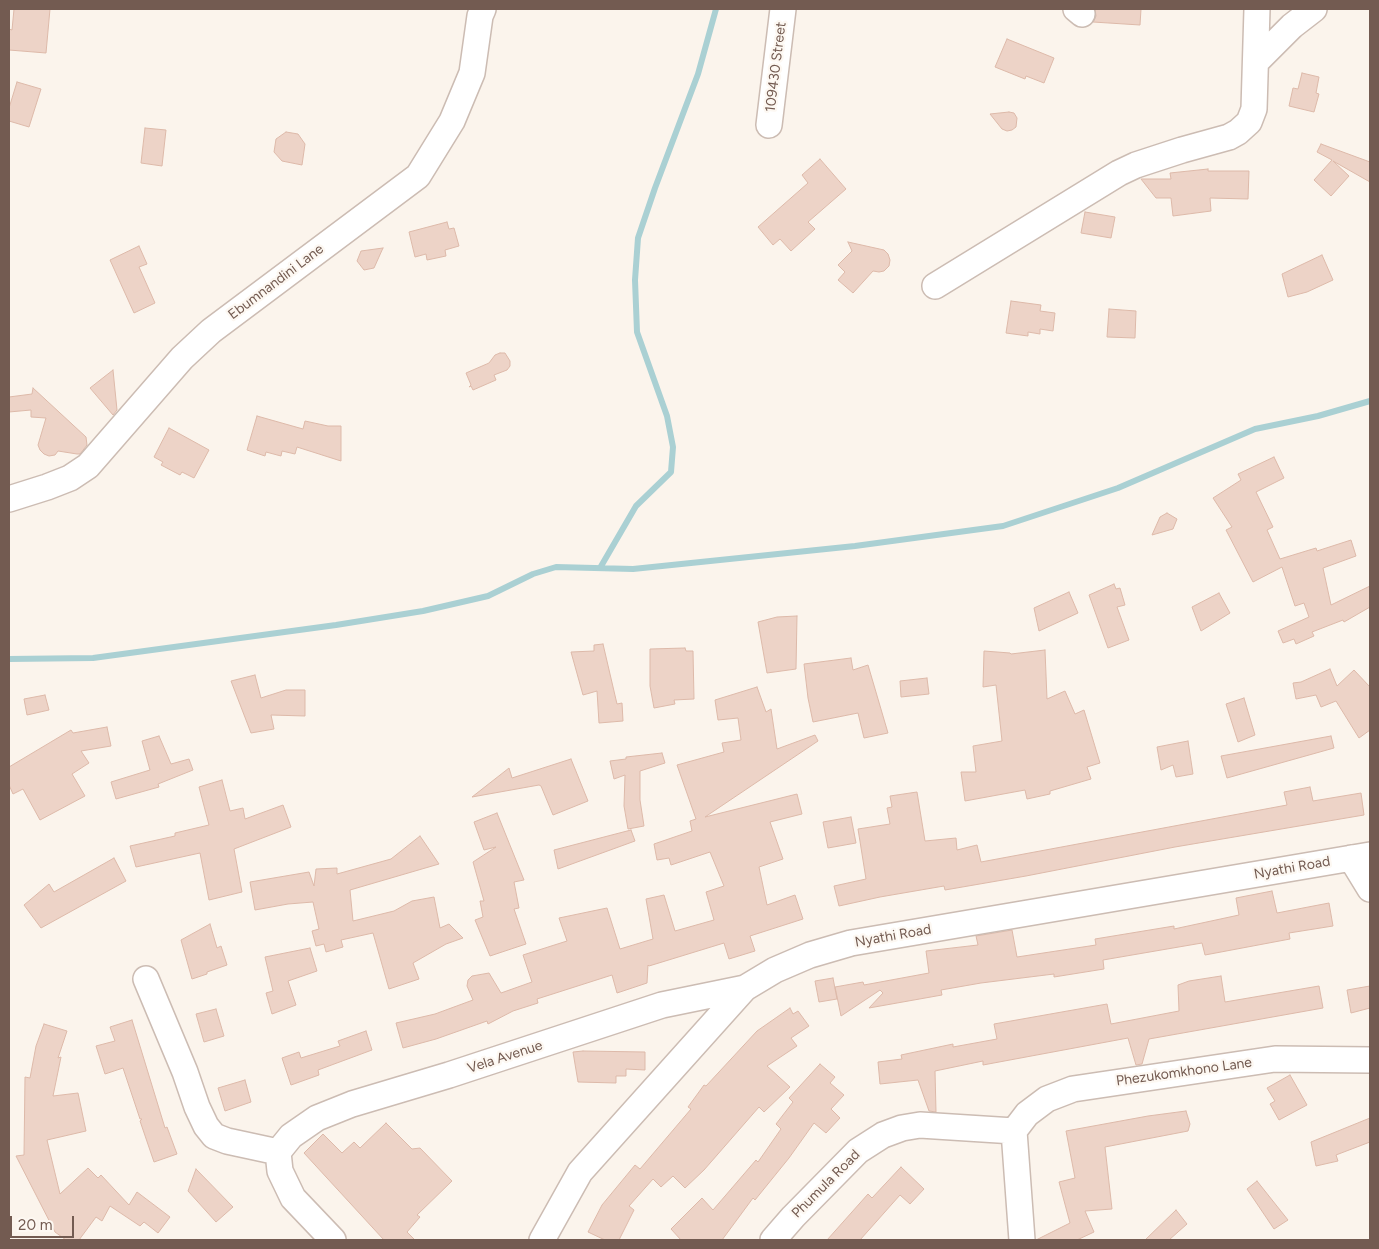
<!DOCTYPE html>
<html>
<head>
<meta charset="utf-8">
<style>
  body { margin:0 }
  #map { position:relative; width:1379px; height:1249px; overflow:hidden; background:#fbf4ec; font-family:Figtree,sans-serif }
  canvas { display:block }
  .frame { position:absolute; inset:0; border:10px solid #735b51; pointer-events:none }
  .scale { position:absolute; left:10px; top:1216px; width:64px; height:22px; box-sizing:border-box; border:2px solid #735b51; border-top:0; padding-left:6px; font-size:15px; line-height:18px; white-space:nowrap; color:#735b51; -webkit-text-stroke:4px #fdf8f2; paint-order:stroke }
</style>
</head>
<body>
<div id="map">
<canvas width="1379" height="1249"></canvas>
<div class="frame"></div>
<div class="scale">20 m</div>
</div>
<script>
const context = document.querySelector('canvas').getContext('2d');
context.lineJoin = 'round';
function poly(rows) {
  const path = new Path2D();
  for (const r of rows) {
    path.moveTo(r[0], r[1]);
    for (let i = 2; i < r.length; i += 2) path.lineTo(r[i], r[i + 1]);
  }
  return path;
}
function stroke(path, color, width, dash) {
  context.strokeStyle = color;
  context.lineWidth = width;
  context.lineCap = dash ? 'butt' : 'round';
  context.setLineDash(dash || []);
  context.stroke(path);
}
function fill(path, color) {
  context.fillStyle = color;
  context.fill(path, 'evenodd');
}
function write(font, color, halo, rows, align = 'center') {
  context.font = font + ' Figtree,sans-serif';
  context.lineWidth = 4.5;
  context.setLineDash([]);
  context.textBaseline = 'middle';
  context.strokeStyle = halo;
  context.fillStyle = color;
  for (const [text, x, y, turn = 0] of rows) {
    context.save();
    context.translate(x, y);
    context.rotate((+turn || 0) * Math.PI / 180);
    context.textAlign = isNaN(turn) ? turn : align;
    if (halo) context.strokeText(text, 0, 0);
    context.fillText(text, 0, 0);
    context.restore();
  }
}
stroke(poly([
  [600,568,636,506,671,472,673,447,667,416,637,332,635,280,638,238,655,188,698,74,716,9],
  [9,659,93,658,336,625,423,611,488,596,533,574,556,567,633,569,855,546,1003,526,1118,488,1255,429,1318,416,1370,401]
]), '#aad0d3', 6);
const building = poly([
  [14,9,50,9,46,53,9,50,9,29,12,30,14,9],
  [1095,9,1141,9,1140,25,1093,22,1096,16,1095,9],
  [1007,39,1054,58,1044,83,1026,76,1025,79,995,67,1007,39],
  [1302,73,1319,77,1316,93,1319,94,1314,112,1289,106,1293,88,1298,89,1302,73],
  [17,82,41,89,29,127,9,121,9,108,17,82],
  [1009,112,1014,113,1017,118,1016,127,1012,130,1007,131,1002,129,990,114,1009,112],
  [145,128,166,130,162,166,141,163,145,128],
  [286,132,298,134,305,144,302,165,282,161,274,152,276,139,286,132],
  [1321,144,1370,162,1370,182,1333,161,1349,176,1331,196,1314,180,1332,160,1317,152,1321,144],
  [820,159,846,189,808,222,815,229,791,251,780,239,773,245,758,227,808,183,802,175,820,159],
  [1208,169,1208,171,1249,171,1248,199,1210,198,1211,211,1173,216,1171,198,1156,198,1141,179,1171,179,1170,173,1208,169],
  [1085,212,1115,217,1111,238,1081,233,1085,212],
  [447,222,449,229,454,228,459,246,445,250,446,256,427,260,426,254,415,257,409,232,447,222],
  [848,242,884,250,888,254,890,260,889,266,884,271,879,272,873,271,853,293,838,280,845,272,838,265,852,251,848,242],
  [139,246,147,264,139,267,155,303,134,313,110,260,139,246],
  [383,248,374,268,364,270,357,261,361,251,383,248],
  [1322,255,1333,280,1307,292,1288,297,1282,274,1322,255],
  [1011,301,1041,305,1040,311,1055,313,1053,331,1040,329,1040,334,1028,332,1028,336,1006,333,1011,301],
  [1109,309,1136,311,1135,338,1107,337,1109,309],
  [500,353,505,353,510,361,510,366,507,370,494,375,496,380,473,390,471,386,469,387,471,385,466,373,489,363,495,355,500,353],
  [113,370,117,410,113,415,90,388,113,370],
  [33,388,86,437,87,445,80,454,77,454,58,451,55,455,49,456,44,454,40,450,38,445,46,418,31,417,31,410,9,412,9,397,32,394,33,388],
  [257,416,303,429,305,421,328,426,341,426,341,461,297,447,295,454,282,451,281,456,266,452,265,456,247,450,257,416],
  [169,428,209,450,194,478,182,472,180,475,161,465,163,462,154,457,169,428],
  [1274,457,1284,478,1256,492,1273,527,1267,530,1280,559,1316,548,1317,551,1351,540,1356,556,1323,568,1331,605,1370,586,1370,607,1344,622,1343,620,1312,632,1314,636,1296,644,1294,639,1283,643,1278,631,1309,617,1304,603,1295,606,1282,567,1253,582,1226,530,1232,527,1213,498,1241,480,1238,474,1274,457],
  [1167,513,1177,519,1173,529,1152,535,1160,517,1167,513],
  [1114,584,1116,589,1120,588,1125,605,1117,607,1129,640,1108,648,1089,595,1114,584],
  [1069,592,1078,613,1039,631,1034,608,1069,592],
  [1219,593,1230,613,1201,631,1192,607,1219,593],
  [797,616,796,669,767,673,758,622,777,617,797,616],
  [603,644,617,704,622,703,623,721,599,723,597,691,583,695,571,652,594,651,594,645,603,644],
  [685,648,686,651,693,651,694,699,674,700,675,704,654,708,650,686,650,649,685,648],
  [1045,650,1047,699,1065,691,1075,714,1084,710,1100,763,1087,767,1091,779,1050,791,1050,794,1027,799,1025,790,965,801,961,772,976,772,973,746,1002,741,996,685,983,687,984,651,1010,653,1011,654,1045,650],
  [851,658,853,670,868,665,888,733,864,738,858,713,813,722,808,698,804,664,851,658],
  [1330,669,1337,686,1354,670,1370,687,1370,730,1359,738,1336,701,1321,707,1316,695,1296,699,1293,683,1301,682,1330,669],
  [255,675,261,698,286,690,305,690,305,716,271,715,274,729,251,733,231,681,255,675],
  [927,678,929,694,901,697,900,681,927,678],
  [757,687,766,712,771,709,777,749,815,735,818,741,705,817,797,794,802,814,770,822,783,859,759,867,767,905,795,895,803,919,750,936,755,951,729,959,724,943,649,966,648,965,647,983,617,993,612,975,537,999,538,1003,513,1011,488,1024,487,1021,436,1039,403,1048,396,1023,435,1014,473,1000,467,986,468,980,472,976,489,973,501,993,532,982,523,955,567,941,559,918,607,908,620,949,653,939,646,899,664,895,675,931,714,920,706,892,724,886,710,852,671,865,669,858,657,860,654,844,692,831,690,821,696,819,677,765,724,752,722,743,741,740,738,718,718,720,715,700,757,687],
  [45,695,49,710,27,715,24,699,45,695],
  [1244,698,1255,735,1238,742,1226,704,1244,698],
  [107,727,111,746,81,751,89,763,72,774,85,796,40,820,23,789,13,794,9,785,9,767,71,730,73,733,107,727],
  [159,736,171,764,189,759,193,770,158,784,159,787,116,799,111,782,150,770,142,741,159,736],
  [1331,736,1334,748,1227,778,1221,756,1331,736],
  [1188,741,1193,774,1176,777,1173,765,1161,770,1157,747,1188,741],
  [662,753,665,763,640,771,640,800,644,826,628,829,624,806,625,775,614,779,610,761,626,759,626,757,662,753],
  [571,759,588,801,553,815,541,786,539,785,472,797,509,768,512,778,571,759],
  [222,780,230,811,243,808,245,819,283,805,291,827,234,849,242,892,209,900,200,853,136,867,130,846,175,836,175,833,209,825,199,787,222,780],
  [1310,787,1313,801,1361,793,1364,815,1175,847,1026,876,945,890,944,886,880,897,839,906,834,886,866,879,858,829,890,824,887,808,892,807,890,796,917,792,925,841,956,838,957,850,977,845,981,862,1287,805,1284,792,1310,787],
  [497,813,524,880,514,882,519,908,514,909,526,944,490,956,475,920,483,917,480,901,484,901,473,862,496,847,484,850,474,822,497,813],
  [851,817,856,843,828,848,823,822,851,817],
  [631,830,635,841,558,869,554,850,631,830],
  [420,836,439,864,350,890,353,921,394,911,412,901,434,897,440,928,449,924,463,938,446,944,413,963,419,979,389,989,373,933,341,940,343,947,326,952,324,944,316,946,312,931,319,929,313,902,288,904,255,910,250,882,309,872,314,886,316,869,337,868,337,874,391,859,420,836],
  [114,858,126,881,41,928,24,905,49,884,54,892,114,858],
  [1272,891,1277,913,1329,903,1333,926,1289,933,1290,939,1205,955,1202,943,1103,960,1104,969,1054,977,1054,974,981,983,941,990,942,995,869,1008,883,993,880,990,841,1016,835,987,863,982,864,985,929,973,926,951,978,945,976,936,1012,930,1017,957,1096,945,1095,939,1174,926,1174,929,1239,915,1236,898,1272,891],
  [210,924,217,948,221,946,227,965,207,972,207,974,192,979,181,940,210,924],
  [310,948,317,971,288,981,296,1005,272,1014,266,993,273,991,265,957,310,948],
  [1221,976,1225,1002,1319,986,1323,1008,1149,1039,1142,1064,1136,1065,1128,1038,983,1065,983,1061,935,1071,936,1112,929,1111,918,1080,880,1084,878,1062,902,1059,901,1055,953,1044,953,1047,997,1039,994,1024,1107,1004,1111,1024,1179,1011,1178,985,1189,981,1221,976],
  [833,978,837,999,819,1002,815,981,833,978],
  [1370,986,1370,1008,1351,1013,1347,990,1370,986],
  [790,1008,793,1014,798,1011,809,1026,791,1038,797,1046,767,1066,790,1087,764,1112,759,1107,704,1170,685,1188,673,1176,661,1187,653,1179,629,1206,634,1210,619,1240,605,1240,588,1232,602,1205,635,1165,640,1169,691,1109,688,1107,704,1085,706,1086,757,1031,790,1008],
  [216,1009,224,1036,204,1042,196,1014,216,1009],
  [132,1020,165,1128,167,1127,177,1154,154,1162,140,1121,142,1119,140,1119,123,1068,105,1074,96,1046,115,1041,110,1027,132,1020],
  [44,1024,67,1031,58,1058,61,1057,53,1096,78,1093,86,1131,47,1140,60,1194,88,1168,98,1178,101,1175,129,1205,137,1192,170,1217,158,1233,144,1222,140,1226,110,1206,102,1221,96,1217,79,1240,66,1240,55,1232,16,1156,24,1155,25,1077,30,1078,36,1046,44,1024],
  [366,1031,372,1050,318,1070,319,1075,291,1085,282,1058,299,1052,301,1058,340,1046,338,1041,366,1031],
  [583,1051,645,1052,645,1070,626,1069,626,1076,616,1076,616,1083,578,1082,573,1052,583,1051],
  [820,1064,835,1077,830,1083,844,1095,831,1109,840,1118,826,1133,814,1123,789,1158,755,1200,753,1198,722,1240,681,1240,671,1229,702,1198,713,1210,756,1160,758,1162,781,1129,776,1124,793,1102,789,1098,820,1064],
  [1290,1075,1307,1105,1279,1120,1270,1104,1275,1101,1267,1088,1290,1075],
  [245,1080,251,1102,225,1111,218,1088,245,1080],
  [1186,1111,1190,1124,1188,1131,1105,1147,1112,1209,1085,1211,1094,1232,1077,1240,1036,1240,1070,1223,1059,1182,1075,1178,1066,1131,1148,1116,1186,1111],
  [1370,1118,1370,1142,1336,1155,1338,1161,1316,1166,1311,1142,1370,1118],
  [386,1123,412,1149,420,1148,452,1181,417,1215,420,1217,407,1232,415,1240,384,1240,304,1153,323,1134,342,1153,354,1142,360,1148,386,1123],
  [901,1167,924,1189,910,1204,900,1195,860,1240,827,1240,868,1194,872,1198,901,1167],
  [196,1169,233,1207,216,1222,188,1191,196,1169],
  [1257,1181,1288,1220,1274,1229,1247,1189,1257,1181],
  [1176,1210,1187,1224,1169,1240,1145,1240,1176,1210]
]);
fill(building, '#edd3c7');
stroke(building, '#ddb9a9', 1);
const minor = poly([
  [1076,9,1082,14],
  [1256,62,1292,26,1314,9],
  [769,125,783,9],
  [935,286,1119,173,1136,165,1182,150,1229,137,1238,132,1249,122,1254,109,1257,9],
  [9,499,47,487,70,478,88,466,182,358,211,331,418,176,452,121,472,73,480,16,483,9],
  [1351,858,1370,889],
  [146,979,185,1072,197,1107,206,1126,214,1136,227,1141,278,1152],
  [1014,1131,1027,1114,1047,1099,1073,1089,1275,1059,1370,1060],
  [1014,1131,1022,1240],
  [333,1240,293,1198,280,1171,278,1152,291,1136,317,1118,352,1104,449,1075,662,1005,745,988],
  [542,1240,580,1172,745,988,775,970,810,955,851,943,1370,855],
  [773,1240,793,1217,858,1151,883,1135,902,1128,920,1125,1014,1131]
]);
stroke(minor, '#ccbcb3', 28);
stroke(minor, '#fff', 25);
write('14px', '#735b51', '#fdf8f2', [
  ["109430 Street",776,67,-83],
  ["Ebumnandini Lane",276,282,-37],
  ["Nyathi Road",1292,868,-10],
  ["Nyathi Road",893,936,-10],
  ["Vela Avenue",505,1057,-18],
  ["Phezukomkhono Lane",1184,1072,-8],
  ["Phumula Road",826,1184,-45]
]);
</script>
</body>
</html>
